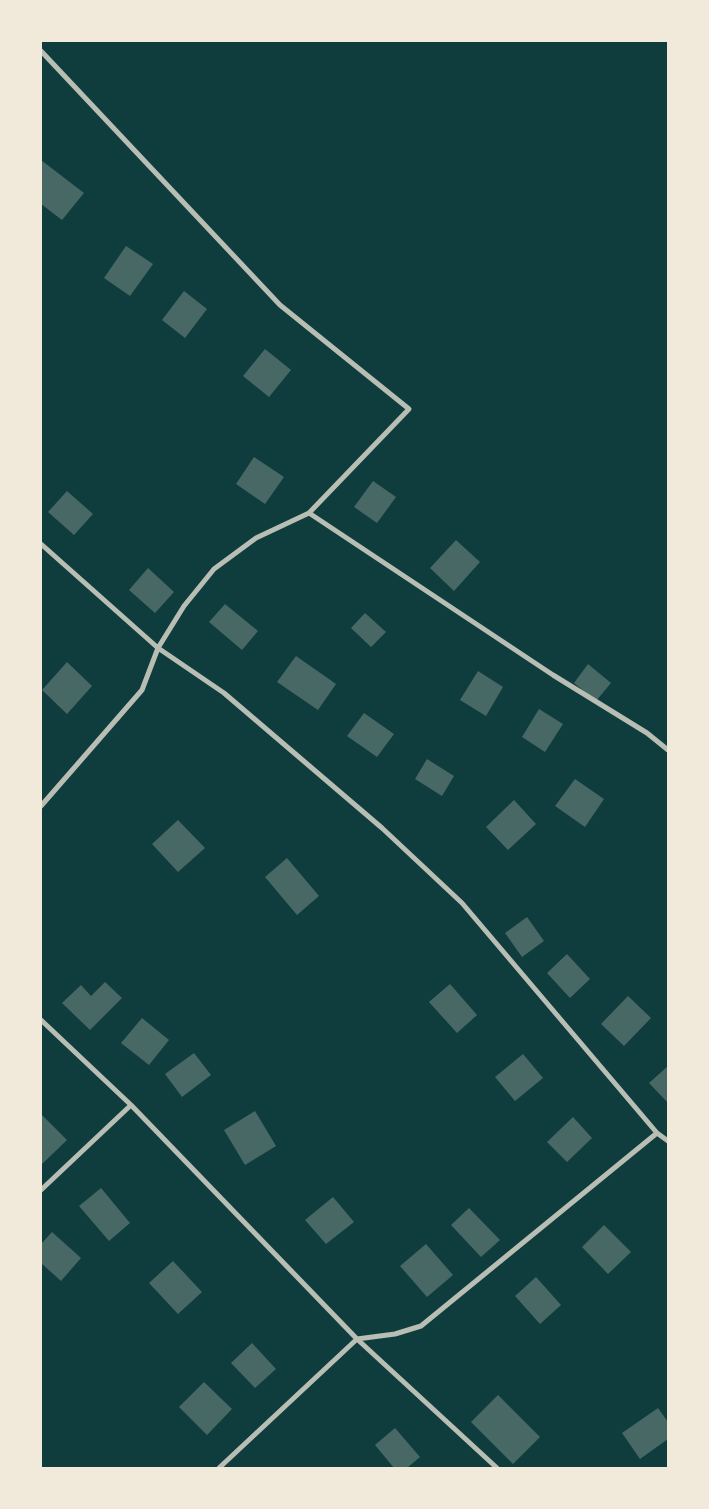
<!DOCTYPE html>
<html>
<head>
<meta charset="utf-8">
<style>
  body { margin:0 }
  #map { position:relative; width:709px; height:1509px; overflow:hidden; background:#0f3d3e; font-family:"Work Sans",sans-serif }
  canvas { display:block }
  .frame { position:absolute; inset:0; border:42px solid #f1e9da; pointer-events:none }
</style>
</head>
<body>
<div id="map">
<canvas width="709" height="1509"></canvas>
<div class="frame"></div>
</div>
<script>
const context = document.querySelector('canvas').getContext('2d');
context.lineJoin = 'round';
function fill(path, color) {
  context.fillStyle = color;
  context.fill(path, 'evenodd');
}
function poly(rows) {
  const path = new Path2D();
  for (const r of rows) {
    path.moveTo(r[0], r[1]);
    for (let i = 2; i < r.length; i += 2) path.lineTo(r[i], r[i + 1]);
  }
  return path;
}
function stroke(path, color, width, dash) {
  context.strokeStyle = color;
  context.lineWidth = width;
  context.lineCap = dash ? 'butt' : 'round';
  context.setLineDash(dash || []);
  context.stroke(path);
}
fill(poly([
  [41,160,84,193,62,220,41,204],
  [126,246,153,264,130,296,104,278],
  [184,291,207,309,185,338,162,320],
  [265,349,291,370,269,397,243,376],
  [254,457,284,477,265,504,236,484],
  [373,481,396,497,377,523,354,507],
  [67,491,93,514,74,535,48,512],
  [456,540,480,562,454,591,430,568],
  [148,568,174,592,155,613,129,590],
  [225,604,258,631,242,650,209,622],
  [365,613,386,632,371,647,351,628],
  [296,656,336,684,318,710,277,682],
  [67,662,92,686,67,714,42,690],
  [588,664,611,683,596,701,574,683],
  [478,671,503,687,486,716,460,700],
  [539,709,563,724,545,752,522,737],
  [364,713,394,734,377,757,347,736],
  [427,759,454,776,442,796,415,779],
  [575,779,604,799,585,827,555,806],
  [514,800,536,824,508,850,486,827],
  [178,820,205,848,178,872,152,844],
  [287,858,319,896,297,915,265,877],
  [527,917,544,941,522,957,505,933],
  [567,954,590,979,570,998,547,973],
  [105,982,122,998,90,1030,62,1003,81,985,91,996],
  [450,984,477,1015,457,1033,429,1002],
  [628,996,651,1018,624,1046,601,1024],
  [142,1018,169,1040,149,1065,121,1043],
  [194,1053,211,1075,182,1097,165,1074],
  [523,1054,543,1078,515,1101,495,1077],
  [668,1066,668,1103,649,1083],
  [255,1111,276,1146,245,1165,224,1130],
  [41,1114,67,1140,41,1165],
  [573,1117,592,1138,567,1162,547,1142],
  [101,1188,130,1223,109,1241,79,1206],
  [333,1197,354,1222,326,1244,305,1220],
  [469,1208,500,1240,481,1257,451,1225],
  [604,1225,631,1252,608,1274,582,1247],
  [52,1232,81,1258,61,1281,41,1263,41,1244],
  [426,1244,453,1275,427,1297,400,1266],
  [173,1261,202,1292,178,1314,149,1283],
  [536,1277,561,1305,540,1324,515,1296],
  [252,1343,276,1369,255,1388,231,1363],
  [204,1382,232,1409,207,1435,179,1407],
  [498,1395,540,1437,513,1464,471,1422],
  [658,1408,668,1422,668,1439,640,1459,622,1433],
  [395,1428,420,1457,407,1468,394,1468,375,1445]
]), '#486865');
stroke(poly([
  [41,51,280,305,409,409,309,513,256,538,214,569,184,606,158,648,142,690,41,806],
  [309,513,553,675,647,733,668,750],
  [41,544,158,648,224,693,382,828,462,903,657,1133,668,1141],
  [41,1020,131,1105,357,1339,497,1468],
  [41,1190,131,1105],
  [219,1468,357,1339,395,1334,421,1326,657,1133]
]), '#b8beb3', 5);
</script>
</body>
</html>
